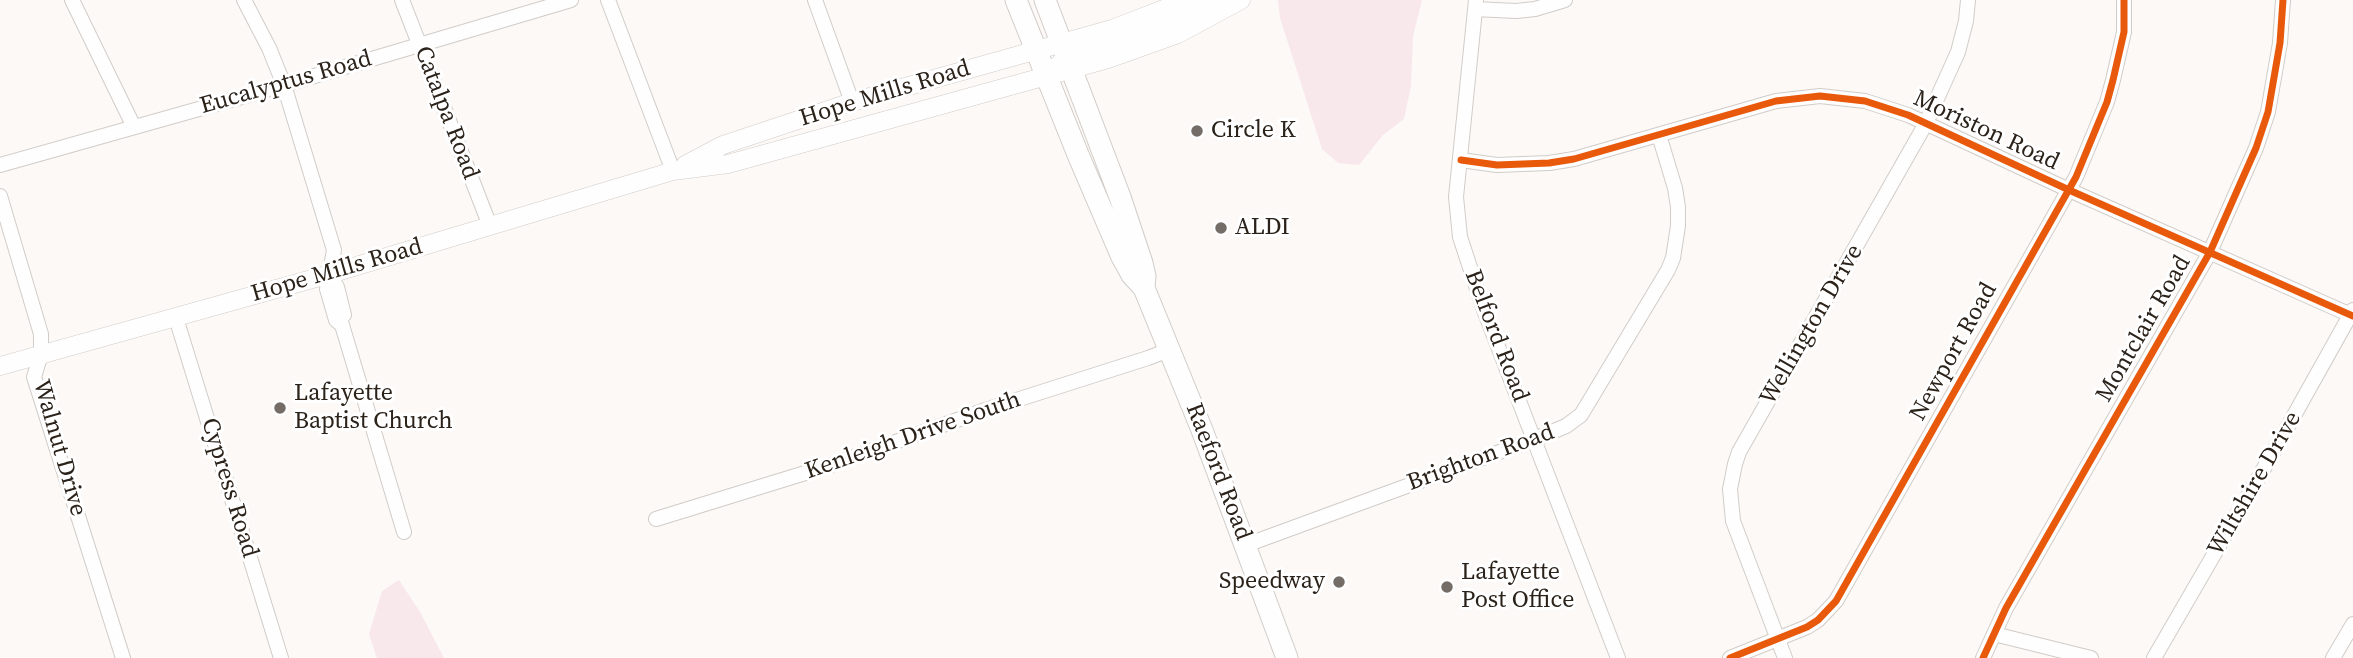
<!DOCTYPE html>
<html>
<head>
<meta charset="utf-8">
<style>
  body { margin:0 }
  canvas { display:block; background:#fcf9f7 }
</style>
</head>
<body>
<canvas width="2353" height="658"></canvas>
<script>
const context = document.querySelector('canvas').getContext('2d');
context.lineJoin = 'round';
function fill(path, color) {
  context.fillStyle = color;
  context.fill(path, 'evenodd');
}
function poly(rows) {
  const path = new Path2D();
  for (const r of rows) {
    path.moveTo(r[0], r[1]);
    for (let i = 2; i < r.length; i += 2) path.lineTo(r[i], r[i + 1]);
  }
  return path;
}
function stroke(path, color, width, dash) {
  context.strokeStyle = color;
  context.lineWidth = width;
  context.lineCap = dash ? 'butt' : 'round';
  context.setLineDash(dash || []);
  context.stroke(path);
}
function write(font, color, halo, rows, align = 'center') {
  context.font = font + ' "Source Serif 4",serif';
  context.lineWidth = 6;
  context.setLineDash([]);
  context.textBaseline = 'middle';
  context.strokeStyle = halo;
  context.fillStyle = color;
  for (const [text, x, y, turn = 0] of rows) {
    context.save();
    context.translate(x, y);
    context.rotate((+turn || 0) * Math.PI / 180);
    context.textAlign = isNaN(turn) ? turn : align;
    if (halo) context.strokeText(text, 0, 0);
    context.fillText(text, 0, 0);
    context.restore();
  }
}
fill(poly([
  [1278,0,1422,0,1413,36,1411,86,1404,119,1383,135,1359,165,1338,163,1322,149,1280,18],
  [399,580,420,612,444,658,377,658,369,634,382,591]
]), '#f9e8eb');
const minor = poly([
  [72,0,134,127],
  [244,0,269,48,284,85,334,250,327,289,336,320,342,325,404,532],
  [402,0,490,226],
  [608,0,673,171],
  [815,0,852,102],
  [1476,0,1456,197,1460,237,1484,310,1618,658],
  [1475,9,1516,11,1535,9,1565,0],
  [1461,160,1497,165,1549,163,1574,159,1776,101,1820,96,1865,101,1908,115,2069,190,2353,316],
  [0,165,284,85,571,0],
  [0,196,41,334,41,354,34,377,123,658],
  [330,274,337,287,344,315],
  [176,318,281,658],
  [656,519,831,465,985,410,1148,358,1169,350],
  [1246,545,1535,439,1566,426,1581,415,1668,270,1673,258,1678,226,1678,207,1675,188,1659,135],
  [1994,634,2091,658],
  [1730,658,1807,627,1818,620,1836,601,2076,177,2107,102,2113,80,2124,32,2124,0],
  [1785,658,1733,521,1730,489,1735,464,1739,452,1925,125,1958,52,1966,21,1968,0],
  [1983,658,2006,608,2210,252,2256,148,2268,112,2280,43,2283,0],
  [2154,658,2282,437,2353,310],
  [2333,658,2353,624]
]);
const major = poly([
  [1057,66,1067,57,1159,28,1214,0],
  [685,165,723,145,852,102,1112,29,1187,0],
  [0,366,330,274,673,171,728,164,1108,59,1178,34,1241,0]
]);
const highway = poly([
  [1016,0,1079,157,1122,257,1132,275,1144,288,1202,430,1287,658],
  [1045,0,1120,197,1142,263,1145,276,1144,288]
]);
stroke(minor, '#d1ccc7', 16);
stroke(major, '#d1ccc7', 19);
stroke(highway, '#d1ccc7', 23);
stroke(minor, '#fffefe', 14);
stroke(major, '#fffefe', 18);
stroke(highway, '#fffefe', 21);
stroke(poly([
  [1461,160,1497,165,1549,163,1574,159,1776,101,1820,96,1865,101,1908,115,2069,190,2353,316],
  [1730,658,1807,627,1818,620,1836,601,2076,177,2107,102,2113,80,2124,32,2124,0],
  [1983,658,2006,608,2210,252,2256,148,2268,112,2280,43,2283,0]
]), '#e8590c', 7);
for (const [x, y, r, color] of [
  [1197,131,7,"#746d67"],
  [1221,228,7,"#746d67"],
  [280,408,7,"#746d67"],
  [1339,582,7,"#746d67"],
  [1447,587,7,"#746d67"]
]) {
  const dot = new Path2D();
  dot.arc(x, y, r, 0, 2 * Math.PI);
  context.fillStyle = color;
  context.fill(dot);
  stroke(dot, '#fff', 2.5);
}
write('24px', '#2b221a', '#fff', [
  ["Eucalyptus Road",286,83,-16],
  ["Hope Mills Road",885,94,-17],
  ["Catalpa Road",446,113,69],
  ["Moriston Road",1986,131,25],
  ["Hope Mills Road",337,271,-16],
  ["Wellington Drive",1812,325,-60],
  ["Montclair Road",2144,329,-60],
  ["Belford Road",1496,336,69],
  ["Newport Road",1954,352,-61],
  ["Kenleigh Drive South",913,436,-19],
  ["Walnut Drive",59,448,74],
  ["Brighton Road",1481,458,-20],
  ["Raeford Road",1218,472,69],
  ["Wiltshire Drive",2255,484,-60],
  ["Cypress Road",229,488,73]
]);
write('24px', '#2b221a', '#fff', [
  ["Circle K",1211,131],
  ["ALDI",1235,228],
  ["Lafayette",294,394],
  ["Baptist Church",294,422],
  ["Lafayette",1461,573],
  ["Post Office",1461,601],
  ["Speedway",1325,582,"right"]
], 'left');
</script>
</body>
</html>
